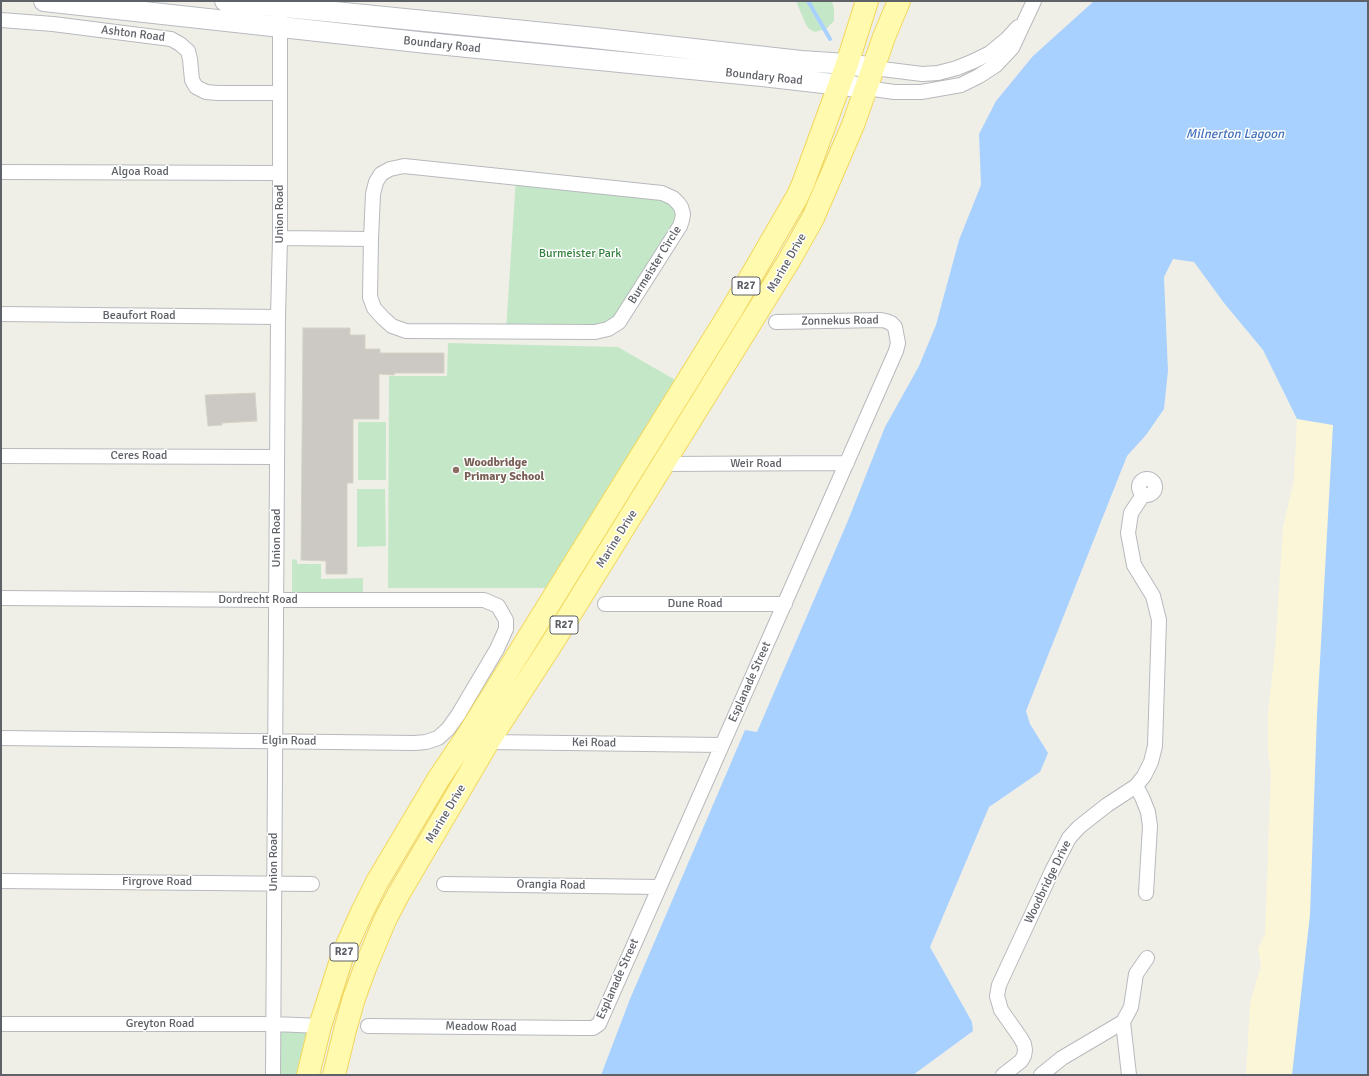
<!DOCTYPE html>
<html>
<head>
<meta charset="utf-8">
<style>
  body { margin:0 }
  #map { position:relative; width:1369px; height:1076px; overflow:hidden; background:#f0efe7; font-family:Signika,sans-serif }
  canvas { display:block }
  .frame { position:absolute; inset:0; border:2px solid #5e6167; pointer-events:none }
</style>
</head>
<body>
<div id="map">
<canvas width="1369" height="1076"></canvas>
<div class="frame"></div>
</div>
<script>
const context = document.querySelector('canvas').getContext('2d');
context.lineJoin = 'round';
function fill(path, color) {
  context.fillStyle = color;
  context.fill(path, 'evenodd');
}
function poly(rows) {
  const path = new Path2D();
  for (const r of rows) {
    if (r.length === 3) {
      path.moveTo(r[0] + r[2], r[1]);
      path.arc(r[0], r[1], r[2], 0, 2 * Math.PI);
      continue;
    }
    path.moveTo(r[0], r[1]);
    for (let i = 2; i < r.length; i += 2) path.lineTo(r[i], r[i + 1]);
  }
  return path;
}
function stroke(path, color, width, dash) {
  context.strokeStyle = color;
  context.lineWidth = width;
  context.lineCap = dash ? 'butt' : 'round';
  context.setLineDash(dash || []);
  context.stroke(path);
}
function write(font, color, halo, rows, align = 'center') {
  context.font = font + ' Signika,sans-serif';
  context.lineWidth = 3;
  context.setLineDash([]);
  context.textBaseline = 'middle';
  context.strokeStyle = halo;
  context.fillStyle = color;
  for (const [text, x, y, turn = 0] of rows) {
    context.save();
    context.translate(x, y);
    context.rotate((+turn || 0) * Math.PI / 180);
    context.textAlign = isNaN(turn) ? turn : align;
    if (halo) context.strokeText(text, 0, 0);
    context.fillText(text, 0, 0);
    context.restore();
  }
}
fill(poly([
  [796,1,832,1,834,9,834,21,826,29,815,32,809,29,806,25],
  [516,177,662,193,683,214,608,329,506,331],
  [448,343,618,347,677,381,547,588,388,588,389,376,447,376],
  [358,422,386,422,386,480,358,480],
  [357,489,385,489,386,546,357,547],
  [292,559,297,560,297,564,321,564,321,579,363,578,363,592,292,592],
  [274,1024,320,1026,308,1075,273,1075]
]), '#c4e8c7');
fill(poly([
  [1368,1,1368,919,1341,1075,1246,1075,1250,1004,1261,965,1258,949,1265,934,1271,772,1268,752,1268,712,1275,652,1283,527,1294,480,1297,419,1263,350,1224,303,1194,262,1173,259,1164,277,1168,371,1164,409,1108,121]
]), '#fbf6d8');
fill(poly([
  [1094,1,1368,1,1368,1075,1292,1075,1310,915,1317,715,1333,425,1297,419,1263,350,1224,303,1194,262,1173,259,1164,277,1168,371,1164,409,1146,435,1127,456,1026,711,1030,724,1048,753,1040,772,989,807,930,947,972,1022,973,1031,913,1075,601,1075,630,999,745,730,757,732,847,523,885,427,919,366,936,325,959,240,981,185,979,134,996,101,1033,56]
]), '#a8d1ff');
stroke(poly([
  [808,1,830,39]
]), '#a8d1ff', 4);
const building = poly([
  [303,328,350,328,350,335,365,335,365,349,380,349,380,353,444,353,444,373,395,373,394,375,379,374,379,419,353,419,353,483,347,483,347,574,326,574,326,561,301,560,303,328],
  [255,393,257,421,222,423,222,425,208,426,205,395,255,393]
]);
fill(building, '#ccc9c4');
stroke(building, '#d5d2c5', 1);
const minor = poly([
  [1,20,53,24,171,39,180,44,188,51,190,59,192,80,196,87,206,92,218,93,280,93],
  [874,68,922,74,938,73,957,68,974,61,990,53,1007,39,1018,27],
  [867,88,894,92,921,92,961,85,979,76,996,65,1012,48,1034,1],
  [404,166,662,193,673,198,678,203,681,207,683,214,682,220,680,226,619,322,608,329,595,332,406,331,392,326,383,318,374,308,370,297,371,239,373,194,376,182,381,174,390,169,404,166],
  [1,172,280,173],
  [280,238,371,239],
  [1,314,278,317],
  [1,456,277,457],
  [664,464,847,463],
  [1147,487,8],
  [1,598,276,600,484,600,498,606,506,620,506,629,497,649,458,715,448,729,438,738,426,742,415,743,1,738],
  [605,604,785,604],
  [483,740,488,742,722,745],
  [1136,786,1142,797,1148,812,1150,826,1146,893],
  [1,881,312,884],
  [444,884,659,887],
  [1123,1022,1131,1007,1136,974,1147,958],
  [1,1024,274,1024,320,1026],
  [368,1026,581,1028,593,1028,599,1024,896,351,898,343,895,327,891,323,886,321,881,320,776,322],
  [273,1075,278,317,280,238,280,17],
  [1003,1075,1021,1061,1024,1056,1025,1050,1024,1044,1020,1037,1001,1010,997,996,999,985,1052,871,1069,838,1079,827,1107,805,1136,786,1144,776,1151,762,1155,746,1159,620,1153,596,1134,565,1128,533,1131,513,1143,495],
  [1041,1075,1062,1058,1123,1022,1129,1075]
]);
const secondary = poly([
  [44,1,427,43,762,76,867,88],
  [225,1,595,38,801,61,847,64,874,68]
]);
const primary = poly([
  [308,1075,320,1026,343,954,362,912,377,882,439,778,468,735,731,311,797,197,803,184,847,64,867,1],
  [334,1075,345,1030,354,998,365,968,385,920,398,895,488,742,551,645,790,259,813,218,853,125,884,37,899,1]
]);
stroke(minor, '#b7b9bd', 16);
stroke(secondary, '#b8bac0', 22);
stroke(primary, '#f2d75e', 24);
stroke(minor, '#fff', 14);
stroke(secondary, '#fff', 20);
stroke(primary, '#fffaad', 22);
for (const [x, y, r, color] of [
  [456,470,4,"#8d6e63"]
]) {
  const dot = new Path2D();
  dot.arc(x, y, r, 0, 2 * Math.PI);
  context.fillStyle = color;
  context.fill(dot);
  stroke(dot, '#fff', 1.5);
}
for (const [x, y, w] of [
  [746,286,28],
  [564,625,28],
  [344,952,28]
]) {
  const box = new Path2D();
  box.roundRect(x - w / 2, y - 9, w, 18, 3);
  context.fillStyle = '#fff';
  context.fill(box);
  stroke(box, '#5e6167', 1);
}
write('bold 11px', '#5e6167', null, [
  ["R27",746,286],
  ["R27",564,625],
  ["R27",344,952]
]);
write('12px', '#5e6167', '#fff', [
  ["Ashton Road",133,34,7],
  ["Boundary Road",442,45,6],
  ["Boundary Road",764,77,6],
  ["Algoa Road",140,172],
  ["Union Road",280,214,-90],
  ["Marine Drive",787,263,-60],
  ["Burmeister Circle",655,265,-58],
  ["Beaufort Road",139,316],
  ["Zonnekus Road",840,321,-1],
  ["Ceres Road",139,456],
  ["Weir Road",756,464],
  ["Union Road",277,538,-90],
  ["Marine Drive",617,539,-58],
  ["Dordrecht Road",258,600],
  ["Dune Road",695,604],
  ["Esplanade Street",750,682,-66],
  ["Elgin Road",289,741,1],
  ["Kei Road",594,743,1],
  ["Marine Drive",446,814,-59],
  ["Union Road",274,862,-90],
  ["Firgrove Road",157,882],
  ["Woodbridge Drive",1048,882,-64],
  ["Orangia Road",551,885,1],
  ["Esplanade Street",618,979,-66],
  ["Greyton Road",160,1024],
  ["Meadow Road",481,1027,1]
]);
write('12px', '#34813f', '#fff', [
  ["Burmeister Park",580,254]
]);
write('bold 12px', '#785e54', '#fff', [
  ["Woodbridge",464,463],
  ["Primary School",464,477]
], 'left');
write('italic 13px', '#4674bc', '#fff', [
  ["Milnerton Lagoon",1235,135]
]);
</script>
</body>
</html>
